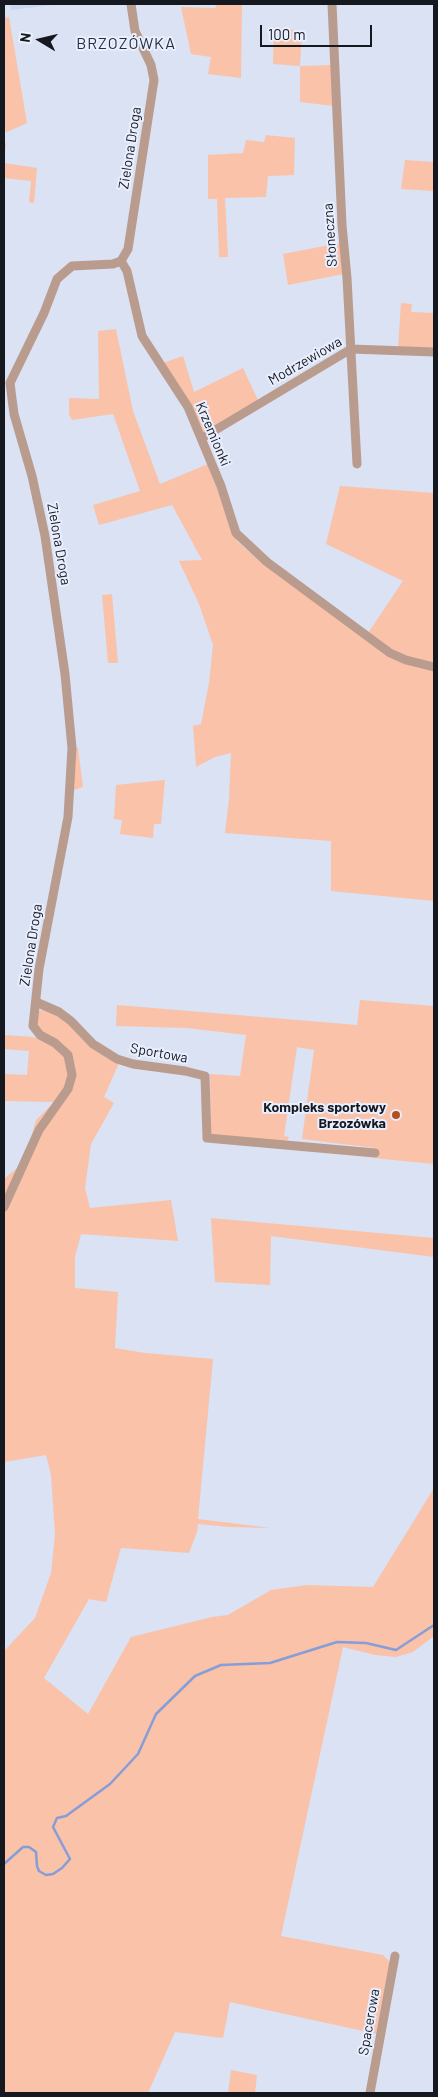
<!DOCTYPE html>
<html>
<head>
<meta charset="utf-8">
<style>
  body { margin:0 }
  #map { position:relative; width:438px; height:2097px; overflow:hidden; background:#dae2f4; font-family:Barlow,sans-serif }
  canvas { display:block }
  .frame { position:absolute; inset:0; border:5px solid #15181e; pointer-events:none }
  .north { position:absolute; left:15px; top:15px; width:50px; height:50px; -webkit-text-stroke:4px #e9effe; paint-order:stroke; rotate:279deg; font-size:14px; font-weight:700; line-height:20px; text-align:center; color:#15181e }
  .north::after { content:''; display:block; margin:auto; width:18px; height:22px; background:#15181e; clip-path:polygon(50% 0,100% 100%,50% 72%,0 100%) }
  .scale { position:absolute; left:260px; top:25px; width:112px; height:22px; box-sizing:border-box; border:2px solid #15181e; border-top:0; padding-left:6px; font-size:15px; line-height:18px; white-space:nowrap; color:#15181e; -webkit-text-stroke:4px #e9effe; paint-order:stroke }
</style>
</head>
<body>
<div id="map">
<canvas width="438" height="2097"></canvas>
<div class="frame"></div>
<div class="north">N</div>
<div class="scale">100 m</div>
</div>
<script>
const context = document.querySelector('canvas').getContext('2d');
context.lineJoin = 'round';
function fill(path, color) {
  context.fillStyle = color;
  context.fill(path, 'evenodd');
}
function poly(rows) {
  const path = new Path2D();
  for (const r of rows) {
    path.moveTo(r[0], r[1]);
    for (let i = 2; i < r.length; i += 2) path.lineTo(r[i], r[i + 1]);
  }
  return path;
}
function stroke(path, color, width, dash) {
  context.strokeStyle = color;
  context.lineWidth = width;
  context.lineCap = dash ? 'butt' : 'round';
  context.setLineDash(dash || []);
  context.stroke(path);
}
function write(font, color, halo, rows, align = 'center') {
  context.font = font + ' Barlow,sans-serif';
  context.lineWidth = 4;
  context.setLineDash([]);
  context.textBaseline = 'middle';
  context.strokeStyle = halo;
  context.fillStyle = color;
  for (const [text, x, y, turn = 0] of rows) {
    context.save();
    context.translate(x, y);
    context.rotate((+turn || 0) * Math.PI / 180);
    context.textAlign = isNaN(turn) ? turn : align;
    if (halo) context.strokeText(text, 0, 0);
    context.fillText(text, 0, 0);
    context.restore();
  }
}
fill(poly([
  [10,4,61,4,11,10]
]), '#cbd6ef');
fill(poly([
  [217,4,242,4,241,78,208,74,211,57,191,54,181,7,215,8],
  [9,17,27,123,7,132,4,131,4,18],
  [274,27,302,31,300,66,332,65,334,106,300,102,300,66,273,64],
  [266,135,295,138,294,175,268,176,266,197,225,198,228,257,219,257,217,199,208,199,208,155,243,153,246,140,264,142],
  [4,143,6,143,4,163,37,168,34,203,29,202,31,181,4,178],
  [405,160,434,162,434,191,401,189],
  [340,243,344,274,288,285,283,254],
  [401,303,412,304,411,312,434,313,434,349,398,348],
  [116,329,133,411,160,484,208,464,237,541,255,557,364,639,403,581,326,544,340,486,434,493,434,901,331,891,331,841,225,833,229,799,231,753,215,757,196,767,193,726,201,724,209,683,213,645,199,604,179,561,202,560,172,505,99,525,93,505,140,491,113,414,72,420,69,414,69,398,99,399,98,331],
  [183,356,194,392,243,368,258,400,203,435,186,396,163,363],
  [112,594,118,663,108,663,102,595],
  [74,747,78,748,83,787,74,790],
  [165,780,161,824,154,824,153,838,120,834,122,820,114,819,116,785],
  [360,1000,434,1006,434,1164,374,1158,375,1148,302,1139,314,1050,297,1047,284,1136,289,1137,287,1141,211,1135,210,1074,240,1076,246,1035,187,1028,116,1026,117,1005,357,1025],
  [41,1010,52,1012,67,1021,99,1053,119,1063,104,1097,114,1103,91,1144,85,1188,90,1208,171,1200,178,1241,81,1234,75,1257,75,1288,118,1292,115,1348,145,1353,213,1359,198,1519,271,1528,230,1527,198,1524,197,1532,189,1553,121,1548,106,1602,89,1599,44,1678,88,1714,131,1637,212,1617,228,1615,271,1590,307,1585,373,1587,434,1488,434,1636,413,1652,396,1657,375,1655,343,1647,281,1936,383,1955,390,1962,377,2034,230,2002,223,2038,175,2032,148,2093,4,2093,4,1651,35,1618,51,1573,55,1534,51,1475,46,1455,4,1462,4,1179,17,1168,27,1153,36,1120,54,1102,4,1101,4,1074,27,1075,29,1051,4,1049,4,1035,33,1037,50,1043,60,1051,68,1062,74,1080,75,1067,70,1053,41,1034,36,1027,37,1012],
  [211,1218,434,1238,434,1257,271,1236,270,1285,215,1282],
  [231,2070,257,2075,255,2093,228,2093]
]), '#f9c2a9');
stroke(poly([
  [4,1864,23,1847,29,1847,36,1852,37,1866,39,1871,46,1875,53,1874,62,1868,70,1859,53,1827,57,1818,66,1816,110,1784,138,1754,156,1714,195,1676,221,1665,270,1663,337,1642,366,1643,396,1650,434,1625]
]), '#869ed7', 2.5);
stroke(poly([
  [332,4,342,225,347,278,357,464],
  [121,261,127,271,142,336,188,407,221,486,236,533,267,562,390,653,406,660,434,667],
  [202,438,351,349,434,352],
  [36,1002,59,1012,71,1021,93,1044,117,1059,133,1064,185,1071,205,1076,207,1138,375,1153],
  [4,1207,39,1130,68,1089,72,1075,68,1055,55,1043,40,1035,33,1026,39,969,68,817,72,748,65,674,45,536,32,476,14,414,10,383,44,313,57,279,72,266,113,264,121,261,128,249,154,80,151,65,135,31,131,4],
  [370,2093,395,1956]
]), '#ba9c8f', 9);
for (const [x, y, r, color] of [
  [396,1115,5,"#b5511b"]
]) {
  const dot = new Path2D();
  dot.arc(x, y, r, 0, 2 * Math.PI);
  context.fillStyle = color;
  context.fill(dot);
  stroke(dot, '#e9effe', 2);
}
write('14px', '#15181e', '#e9effe', [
  ["Zielona Droga",130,148,-81],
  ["Słoneczna",330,235,-94],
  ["Modrzewiowa",305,361,-30],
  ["Krzemionki",213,434,67],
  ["Zielona Droga",59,544,80],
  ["Zielona Droga",31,945,-81],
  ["Sportowa",159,1053,10],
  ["Spacerowa",369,2022,-80]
]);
write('bold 14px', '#15181e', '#e9effe', [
  ["Kompleks sportowy",386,1107],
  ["Brzozówka",386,1123]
], 'right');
context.letterSpacing = '1px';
write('16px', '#282e3b', '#e9effe', [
  ["BRZOZÓWKA",126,44]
]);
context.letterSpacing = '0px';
</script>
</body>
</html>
